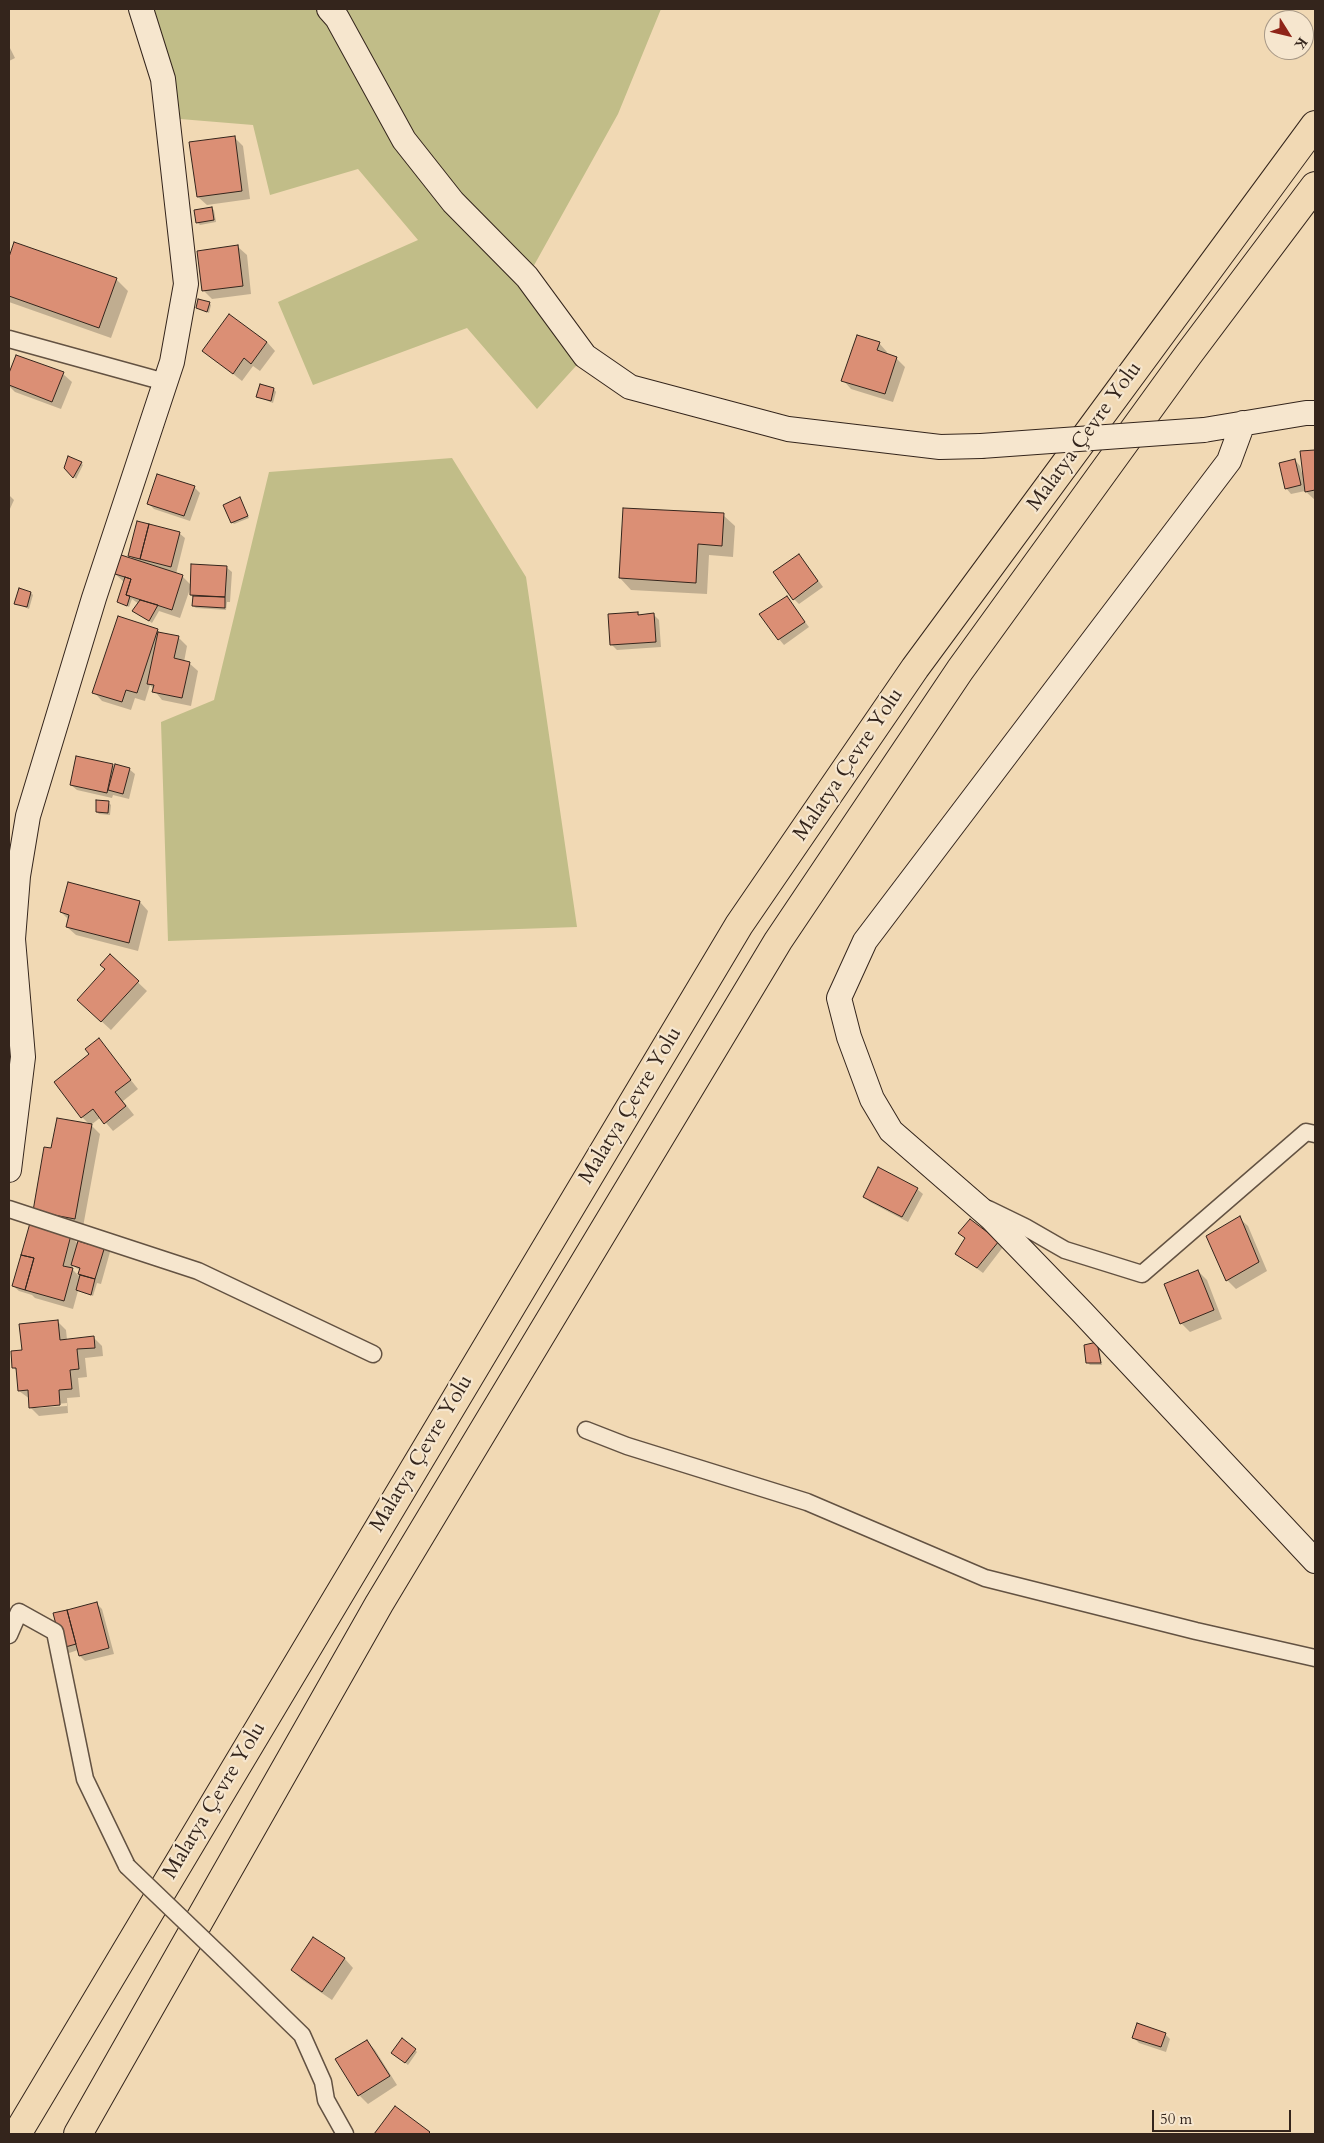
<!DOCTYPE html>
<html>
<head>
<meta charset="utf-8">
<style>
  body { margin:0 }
  #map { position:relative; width:1324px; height:2143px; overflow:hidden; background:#f1d9b4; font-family:Cardo,serif }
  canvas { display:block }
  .frame { position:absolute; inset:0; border:10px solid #34251c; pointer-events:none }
  .north { position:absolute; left:1264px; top:10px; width:50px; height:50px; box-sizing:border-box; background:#f6e6ce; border:1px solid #a89987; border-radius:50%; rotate:126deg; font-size:14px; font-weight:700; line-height:20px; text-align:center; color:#34251c }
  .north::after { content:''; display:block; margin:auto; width:18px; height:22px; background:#8f2418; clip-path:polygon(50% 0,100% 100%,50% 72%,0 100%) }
  .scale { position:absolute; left:1152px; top:2110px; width:139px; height:22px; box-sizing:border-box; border:2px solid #34251c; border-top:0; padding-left:6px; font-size:15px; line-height:18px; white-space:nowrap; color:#34251c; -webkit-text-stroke:4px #f6e6ce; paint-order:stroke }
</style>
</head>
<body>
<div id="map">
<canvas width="1324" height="2143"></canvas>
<div class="frame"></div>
<div class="north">K</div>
<div class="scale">50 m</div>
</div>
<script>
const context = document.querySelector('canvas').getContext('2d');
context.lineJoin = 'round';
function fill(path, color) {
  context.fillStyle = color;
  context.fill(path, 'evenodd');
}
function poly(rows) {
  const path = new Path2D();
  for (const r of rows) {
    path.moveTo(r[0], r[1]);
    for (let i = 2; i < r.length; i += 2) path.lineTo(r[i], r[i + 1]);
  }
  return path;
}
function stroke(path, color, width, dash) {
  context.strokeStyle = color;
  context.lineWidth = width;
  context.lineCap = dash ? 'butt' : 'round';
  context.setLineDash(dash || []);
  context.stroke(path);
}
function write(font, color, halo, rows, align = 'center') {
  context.font = font + ' Cardo,serif';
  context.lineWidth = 4.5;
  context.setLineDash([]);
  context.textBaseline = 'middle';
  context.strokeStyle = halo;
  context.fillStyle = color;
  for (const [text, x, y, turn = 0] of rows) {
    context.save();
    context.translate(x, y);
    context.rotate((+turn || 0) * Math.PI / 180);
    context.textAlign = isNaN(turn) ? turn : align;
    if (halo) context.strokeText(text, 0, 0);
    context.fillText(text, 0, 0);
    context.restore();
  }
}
fill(poly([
  [141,9,661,9,618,114,527,278,585,356,537,409,467,328,313,385,278,302,418,240,358,169,270,195,253,125,168,118],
  [452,458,526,577,577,927,168,941,161,722,214,700,269,472]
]), '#c1bd88');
fill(poly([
  [9,46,15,58,9,61],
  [234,137,243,146,250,199,207,205,198,197],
  [211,208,214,210,216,222,200,225,197,222],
  [15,244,116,279,128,291,111,338,9,302,9,261],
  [238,247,247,255,251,294,212,299,204,291],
  [209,303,211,305,209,313,197,308],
  [267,342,275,351,260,371,253,366,242,381,204,351],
  [879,343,887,352,886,355,896,358,905,367,893,402,851,389,843,380],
  [16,356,63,374,72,382,61,409,15,392,9,386,9,376],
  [274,389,276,392,273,403,258,397],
  [1315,451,1315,500,1305,491,1291,494,1286,488,1295,460,1300,466,1302,473,1304,472,1302,453],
  [81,463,83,465,76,479,65,467],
  [194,487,200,493,190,521,154,509,148,503],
  [9,495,14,500,9,511],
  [240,499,249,518,234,524,232,522],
  [723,515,735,526,733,557,709,555,707,594,631,590,620,578],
  [179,533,185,538,176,574,182,576,191,585,226,567,232,572,230,602,227,602,226,610,196,608,193,606,194,598,191,595,191,586,180,618,159,611,152,623,134,611,139,604,132,599,129,607,118,602,124,582,114,573,134,560,129,555],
  [804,561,823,587,799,604,794,599],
  [31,593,33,595,29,609,15,603],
  [786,597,809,627,784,645,779,639],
  [638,613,640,616,654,615,659,620,661,647,617,650,611,644],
  [157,630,161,634,178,637,187,646,184,662,189,663,198,671,191,706,162,700,150,685,145,701,135,698,131,710,102,701,94,692],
  [77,758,113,765,115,768,129,769,135,774,129,799,113,795,112,798,77,790,71,785],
  [108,802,111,805,110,815,99,814,97,812],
  [69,884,140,902,148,911,138,951,76,935,67,927,69,920,61,912],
  [110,956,147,991,111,1030,87,1008,107,970],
  [99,1040,138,1089,123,1101,134,1115,113,1131,101,1117,91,1125,100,1134,83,1227,43,1219,52,1150,90,1125,82,1117,91,1054],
  [917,1189,923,1194,908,1222,870,1202,864,1196],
  [1239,1218,1248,1226,1267,1271,1236,1289,1227,1280,1208,1236],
  [960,1233,998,1242,1003,1247,983,1273,957,1254,966,1239],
  [70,1236,78,1244,104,1247,110,1252,101,1284,97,1283,93,1296,78,1291,73,1309,35,1298,32,1295,19,1291,13,1286],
  [73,1266,81,1271,79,1276,72,1269],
  [1198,1271,1207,1280,1222,1319,1190,1332,1181,1323],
  [58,1322,66,1330,67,1340,94,1338,102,1346,103,1356,85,1358,87,1377,78,1378,80,1397,67,1398,68,1413,39,1416,30,1407,30,1399,19,1391,18,1372,14,1368,23,1351],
  [67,1403,67,1406,36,1408,36,1406],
  [1085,1346,1099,1346,1102,1365,1090,1365,1087,1362],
  [97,1604,102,1609,114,1654,85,1661,80,1656,78,1650,69,1653,63,1647],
  [313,1938,345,1959,353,1968,332,2000,301,1979,292,1970],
  [1165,2034,1170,2039,1166,2052,1139,2043,1134,2038],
  [367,2041,375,2050,397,2085,368,2104,359,2095],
  [415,2050,417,2052,408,2065,395,2055],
  [396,2108,430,2134,375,2134]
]), '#0003');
const building = poly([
  [235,136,242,191,197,197,189,142,235,136],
  [212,207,214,220,196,223,194,210,212,207],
  [14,242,117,278,99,328,9,296,9,257,14,242],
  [238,245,243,286,202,291,197,251,238,245],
  [198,299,210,302,207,312,196,308,198,299],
  [229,314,267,342,251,364,244,358,233,374,202,351,229,314],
  [857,335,880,342,877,350,897,357,885,394,841,381,857,335],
  [16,355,64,372,52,402,9,385,9,373,16,355],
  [260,384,274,388,271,401,256,397,260,384],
  [1315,450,1315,490,1305,492,1300,451,1315,450],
  [68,456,82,462,73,478,64,468,68,456],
  [1295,459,1301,485,1285,489,1279,463,1295,459],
  [157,474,195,486,184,516,147,504,157,474],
  [240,497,248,516,231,523,223,505,240,497],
  [623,508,724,513,722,546,698,544,696,583,619,578,623,508],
  [137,521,149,524,140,559,128,556,137,521],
  [149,524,180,532,171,567,140,559,149,524],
  [118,554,183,575,172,610,126,595,131,579,112,573,118,554],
  [799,554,818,581,793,600,773,572,799,554],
  [191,564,227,566,225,597,190,595,191,564],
  [125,577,131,579,126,595,130,596,127,606,117,602,125,577],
  [19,588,31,592,27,607,14,604,19,588],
  [193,596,225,597,225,608,192,606,193,596],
  [787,596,805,622,778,640,759,614,787,596],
  [140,600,158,605,149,621,132,611,140,600],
  [638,612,638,615,654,613,656,642,610,645,608,614,638,612],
  [118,616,158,629,137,693,126,690,122,702,92,693,118,616],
  [158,632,179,636,174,658,190,662,182,698,152,692,154,685,147,684,158,632],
  [76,756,113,764,107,793,70,785,76,756],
  [115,764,130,768,123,794,108,790,115,764],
  [96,800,109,801,108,813,96,812,96,800],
  [68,882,140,901,129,943,66,927,69,915,60,912,68,882],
  [110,954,139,981,101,1022,77,1000,105,969,100,965,110,954],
  [99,1038,131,1080,115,1092,126,1106,104,1124,93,1109,81,1118,54,1082,89,1054,85,1049,99,1038],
  [57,1118,92,1124,75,1219,33,1211,44,1147,51,1148,57,1118],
  [878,1167,918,1188,902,1217,863,1197,878,1167],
  [1240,1216,1259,1262,1226,1281,1206,1236,1240,1216],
  [970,1219,999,1241,977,1268,955,1254,965,1238,958,1233,970,1219],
  [30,1223,71,1235,63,1266,73,1268,64,1301,25,1290,34,1258,21,1255,30,1223],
  [78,1241,88,1244,89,1241,105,1246,95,1279,78,1274,80,1268,71,1265,78,1241],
  [21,1255,34,1258,25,1290,12,1286,21,1255],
  [1198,1270,1214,1310,1180,1324,1164,1284,1198,1270],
  [80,1275,95,1279,91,1295,76,1290,80,1275],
  [58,1320,60,1340,94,1336,95,1348,77,1349,79,1369,70,1370,72,1389,59,1390,60,1405,29,1408,28,1390,18,1391,16,1368,12,1368,11,1351,22,1350,19,1324,58,1320],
  [1097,1342,1101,1363,1086,1363,1084,1345,1097,1342],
  [97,1602,109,1648,79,1656,67,1610,97,1602],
  [67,1610,76,1644,62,1648,53,1613,67,1610],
  [313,1937,345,1958,322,1992,291,1970,313,1937],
  [1137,2023,1166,2033,1161,2047,1132,2038,1137,2023],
  [402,2038,416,2049,405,2063,391,2053,402,2038],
  [367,2040,390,2076,358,2096,335,2059,367,2040],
  [395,2106,430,2132,428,2134,374,2134,395,2106]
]);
fill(building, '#db8f75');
stroke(building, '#34251c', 1);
const street = poly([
  [9,339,165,382],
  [9,1209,198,1271,373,1354],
  [988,1209,1025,1227,1065,1250,1142,1274,1306,1132,1315,1134],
  [586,1430,627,1446,807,1502,985,1578,1196,1631,1315,1658],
  [9,1635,19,1612,55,1632,85,1779,127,1866],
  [224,1959,302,2035,323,2082,326,2100,345,2134]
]);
const secondary = poly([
  [329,9,337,18,404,140,453,202,527,277,585,356,630,387,788,429,940,447,981,446],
  [1243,423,1229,461,865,941,839,998,849,1037,872,1099,891,1131,991,1218,1082,1312,1315,1561],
  [1204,430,1306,413,1315,413],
  [9,1170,23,1057,13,939,18,876,28,816,94,598,172,362,186,284,163,79,141,9]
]);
const highway = poly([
  [17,2134,739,925,915,668,1315,125],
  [78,2134,379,1604,778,941,960,670,1188,355,1315,186]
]);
stroke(street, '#635242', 19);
stroke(secondary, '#34251c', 26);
stroke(highway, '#34251c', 30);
stroke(street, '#f6e6ce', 16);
stroke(secondary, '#f6e6ce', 24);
stroke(highway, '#f1d9b4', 28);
const streetBridge = poly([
  [127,1866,224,1959]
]);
const secondaryBridge = poly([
  [981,446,1204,430]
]);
stroke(streetBridge, '#635242', 19, []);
stroke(secondaryBridge, '#34251c', 26, []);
stroke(streetBridge, '#f6e6ce', 16);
stroke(secondaryBridge, '#f6e6ce', 24);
write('21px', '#34251c', '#f6e6ce', [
  ["Malatya Çevre Yolu",1085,437,-54],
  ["Malatya Çevre Yolu",849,765,-56],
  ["Malatya Çevre Yolu",631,1106,-59],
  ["Malatya Çevre Yolu",422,1454,-59],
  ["Malatya Çevre Yolu",215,1801,-59]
]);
</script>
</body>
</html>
